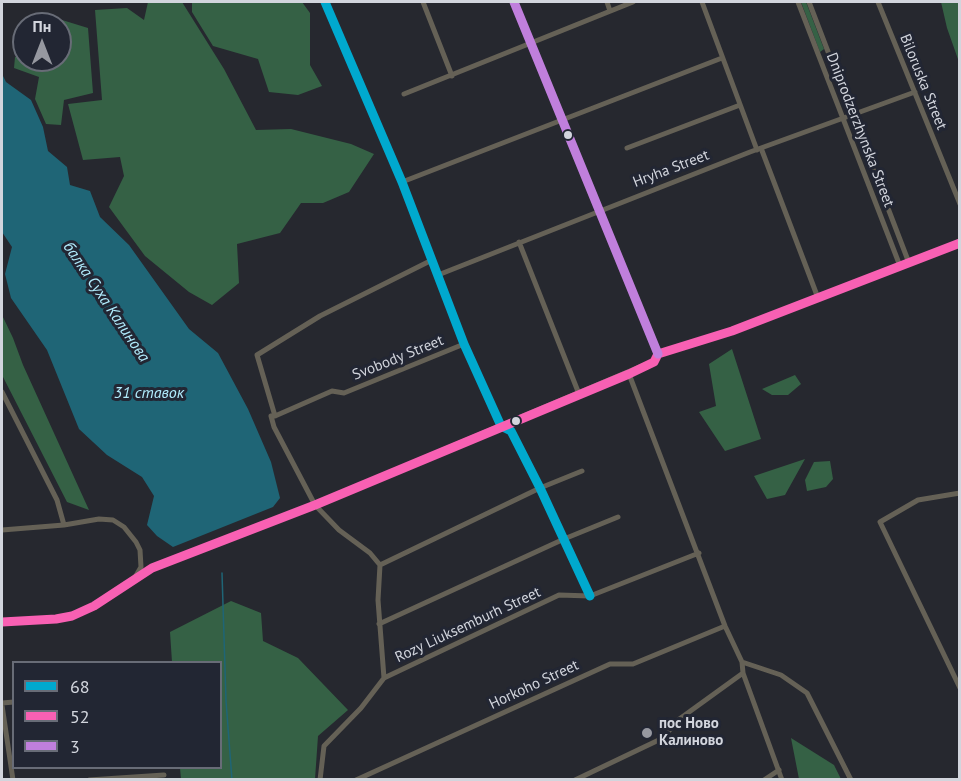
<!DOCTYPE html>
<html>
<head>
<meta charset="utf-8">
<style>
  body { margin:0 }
  #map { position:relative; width:961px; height:781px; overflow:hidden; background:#26282f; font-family:"PT Sans",sans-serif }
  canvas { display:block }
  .frame { position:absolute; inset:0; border:3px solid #d2d5dd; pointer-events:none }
  .legend { position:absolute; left:12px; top:661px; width:210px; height:108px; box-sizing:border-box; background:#222633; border:2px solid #686c77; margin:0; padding:8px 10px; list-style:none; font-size:18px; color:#d2d5dd }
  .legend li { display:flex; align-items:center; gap:12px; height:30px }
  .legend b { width:30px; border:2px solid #686c77 }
  .north { position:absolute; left:12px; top:12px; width:60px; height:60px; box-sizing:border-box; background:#222633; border:2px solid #686c77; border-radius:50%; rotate:0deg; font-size:16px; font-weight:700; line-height:24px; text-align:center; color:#d2d5dd }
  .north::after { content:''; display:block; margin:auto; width:21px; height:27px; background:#9698a0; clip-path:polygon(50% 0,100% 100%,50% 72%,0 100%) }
</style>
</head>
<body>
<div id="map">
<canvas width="961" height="781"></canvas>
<div class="frame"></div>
<ul class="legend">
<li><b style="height:8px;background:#00a9ce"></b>68</li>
<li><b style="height:8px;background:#f860b3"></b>52</li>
<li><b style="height:8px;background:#c07fdc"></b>3</li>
</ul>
<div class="north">Пн</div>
</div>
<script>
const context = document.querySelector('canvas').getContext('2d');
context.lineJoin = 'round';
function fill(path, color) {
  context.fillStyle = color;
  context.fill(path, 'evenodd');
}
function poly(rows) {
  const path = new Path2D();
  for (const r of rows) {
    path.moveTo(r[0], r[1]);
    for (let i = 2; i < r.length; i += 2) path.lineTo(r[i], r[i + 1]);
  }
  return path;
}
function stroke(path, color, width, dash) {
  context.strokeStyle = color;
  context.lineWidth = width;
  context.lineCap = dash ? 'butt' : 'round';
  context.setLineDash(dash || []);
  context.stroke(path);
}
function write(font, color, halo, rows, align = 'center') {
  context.font = font + ' "PT Sans",sans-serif';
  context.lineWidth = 6;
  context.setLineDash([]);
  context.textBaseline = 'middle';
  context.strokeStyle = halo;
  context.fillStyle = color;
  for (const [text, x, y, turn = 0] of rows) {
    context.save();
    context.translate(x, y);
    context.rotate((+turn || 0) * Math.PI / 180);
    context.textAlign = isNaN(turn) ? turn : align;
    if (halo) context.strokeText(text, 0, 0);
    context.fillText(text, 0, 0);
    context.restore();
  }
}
fill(poly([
  [148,2,182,2,224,69,256,130,291,129,351,144,374,154,349,192,323,203,301,203,280,233,237,244,239,283,212,305,189,292,145,256,109,207,124,176,120,157,83,160,68,104,102,100,95,10,127,8,144,20],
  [192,2,302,2,310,13,310,65,322,86,298,95,269,92,258,59,213,46,192,12],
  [801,2,806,2,824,49,820,52],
  [941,2,959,2,959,62,947,28],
  [62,20,88,28,93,93,64,100,61,125,46,124,35,99,39,77,14,68,15,57,24,57,24,60,60,60,60,27],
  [2,315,13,338,23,365,89,510,67,502,2,375],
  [732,349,761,439,725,451,699,412,716,406,709,364],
  [795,375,801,384,788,395,772,395,762,389],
  [805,459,785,495,767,499,754,476],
  [830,461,833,479,826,487,807,491,805,480,814,462],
  [231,601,261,613,263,641,298,658,348,710,318,736,315,779,181,779,180,768,220,768,220,662,172,662,170,632],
  [791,738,834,765,841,779,799,779]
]), '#356145');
fill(poly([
  [2,74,6,82,31,100,43,127,48,151,67,167,70,185,90,191,100,217,129,245,189,329,218,353,248,409,271,462,280,498,273,507,173,547,157,536,147,525,154,496,142,477,107,455,79,429,47,350,11,298,5,274,12,247,2,232]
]), '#1f6576');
stroke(poly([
  [222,573,226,701,232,780]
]), '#1f6576', 1.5);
stroke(poly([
  [325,2,402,182,464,344,501,426,511,431,540,488,590,596],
  [423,2,452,76],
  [607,2,610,11],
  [702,2,757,150],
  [798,2,900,266],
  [809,2,909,263],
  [878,2,960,204],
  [404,94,633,2],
  [627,148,740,105],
  [761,148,818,298],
  [402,182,722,58],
  [519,242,579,394],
  [438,275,750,152,915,92],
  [658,354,732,331,960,243],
  [629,374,725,626,742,662,743,673,782,780],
  [2,392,57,500,64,525],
  [275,416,332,391,344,393,464,344],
  [960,493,918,500,880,522,960,688],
  [2,530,64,525,99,519,113,520,124,527,136,542,140,550,141,567,134,579],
  [380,565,540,488,582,471],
  [379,624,564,539,618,517],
  [742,662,781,675,807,693,851,780],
  [384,678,559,595,590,596,699,553],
  [2,703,14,702],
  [2,705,13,780],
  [89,780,164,775],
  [320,780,324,746,361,708,384,678,378,600,380,565,370,553,339,530,315,505,274,427,271,416,275,416,257,355,320,316,432,260],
  [356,780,610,664,633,664,725,626],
  [575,780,663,738,678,720,743,673],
  [764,780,779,770]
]), '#656156', 5);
stroke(poly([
  [2,622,56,619,72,616,94,606,152,568,315,505,654,362,658,354,514,2]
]), '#676458', 7);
stroke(poly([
  [325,2,402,182,464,344,501,426,511,431,540,488,590,596]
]), '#00a9ce', 9);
stroke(poly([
  [2,622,56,619,72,616,94,606,152,568,315,505,629,374,654,362,658,354,732,331,960,243]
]), '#f860b3', 9);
stroke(poly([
  [514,2,658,354]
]), '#c07fdc', 9);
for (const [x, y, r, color] of [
  [568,135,5,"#d2d5dd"],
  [516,421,5,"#d2d5dd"],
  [647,733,6,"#9698a0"]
]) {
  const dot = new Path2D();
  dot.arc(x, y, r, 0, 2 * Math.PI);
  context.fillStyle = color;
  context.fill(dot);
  stroke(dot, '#222633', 2);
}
write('15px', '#d2d5dd', '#222633', [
  ["Biloruska Street",923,82,68],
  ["Dniprodzerzhynska Street",860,130,69],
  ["Hryha Street",671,169,-21],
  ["Svobody Street",398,358,-22],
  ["Rozy Liuksemburh Street",468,625,-25],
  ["Horkoho Street",534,685,-25]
]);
write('bold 15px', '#d2d5dd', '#222633', [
  ["пос Ново",659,724],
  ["Калиново",659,741]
], 'left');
write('italic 16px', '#b1ecfd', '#222633', [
  ["балка Суха Калинова",106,302,56],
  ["31 ставок",149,393]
]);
</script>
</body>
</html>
